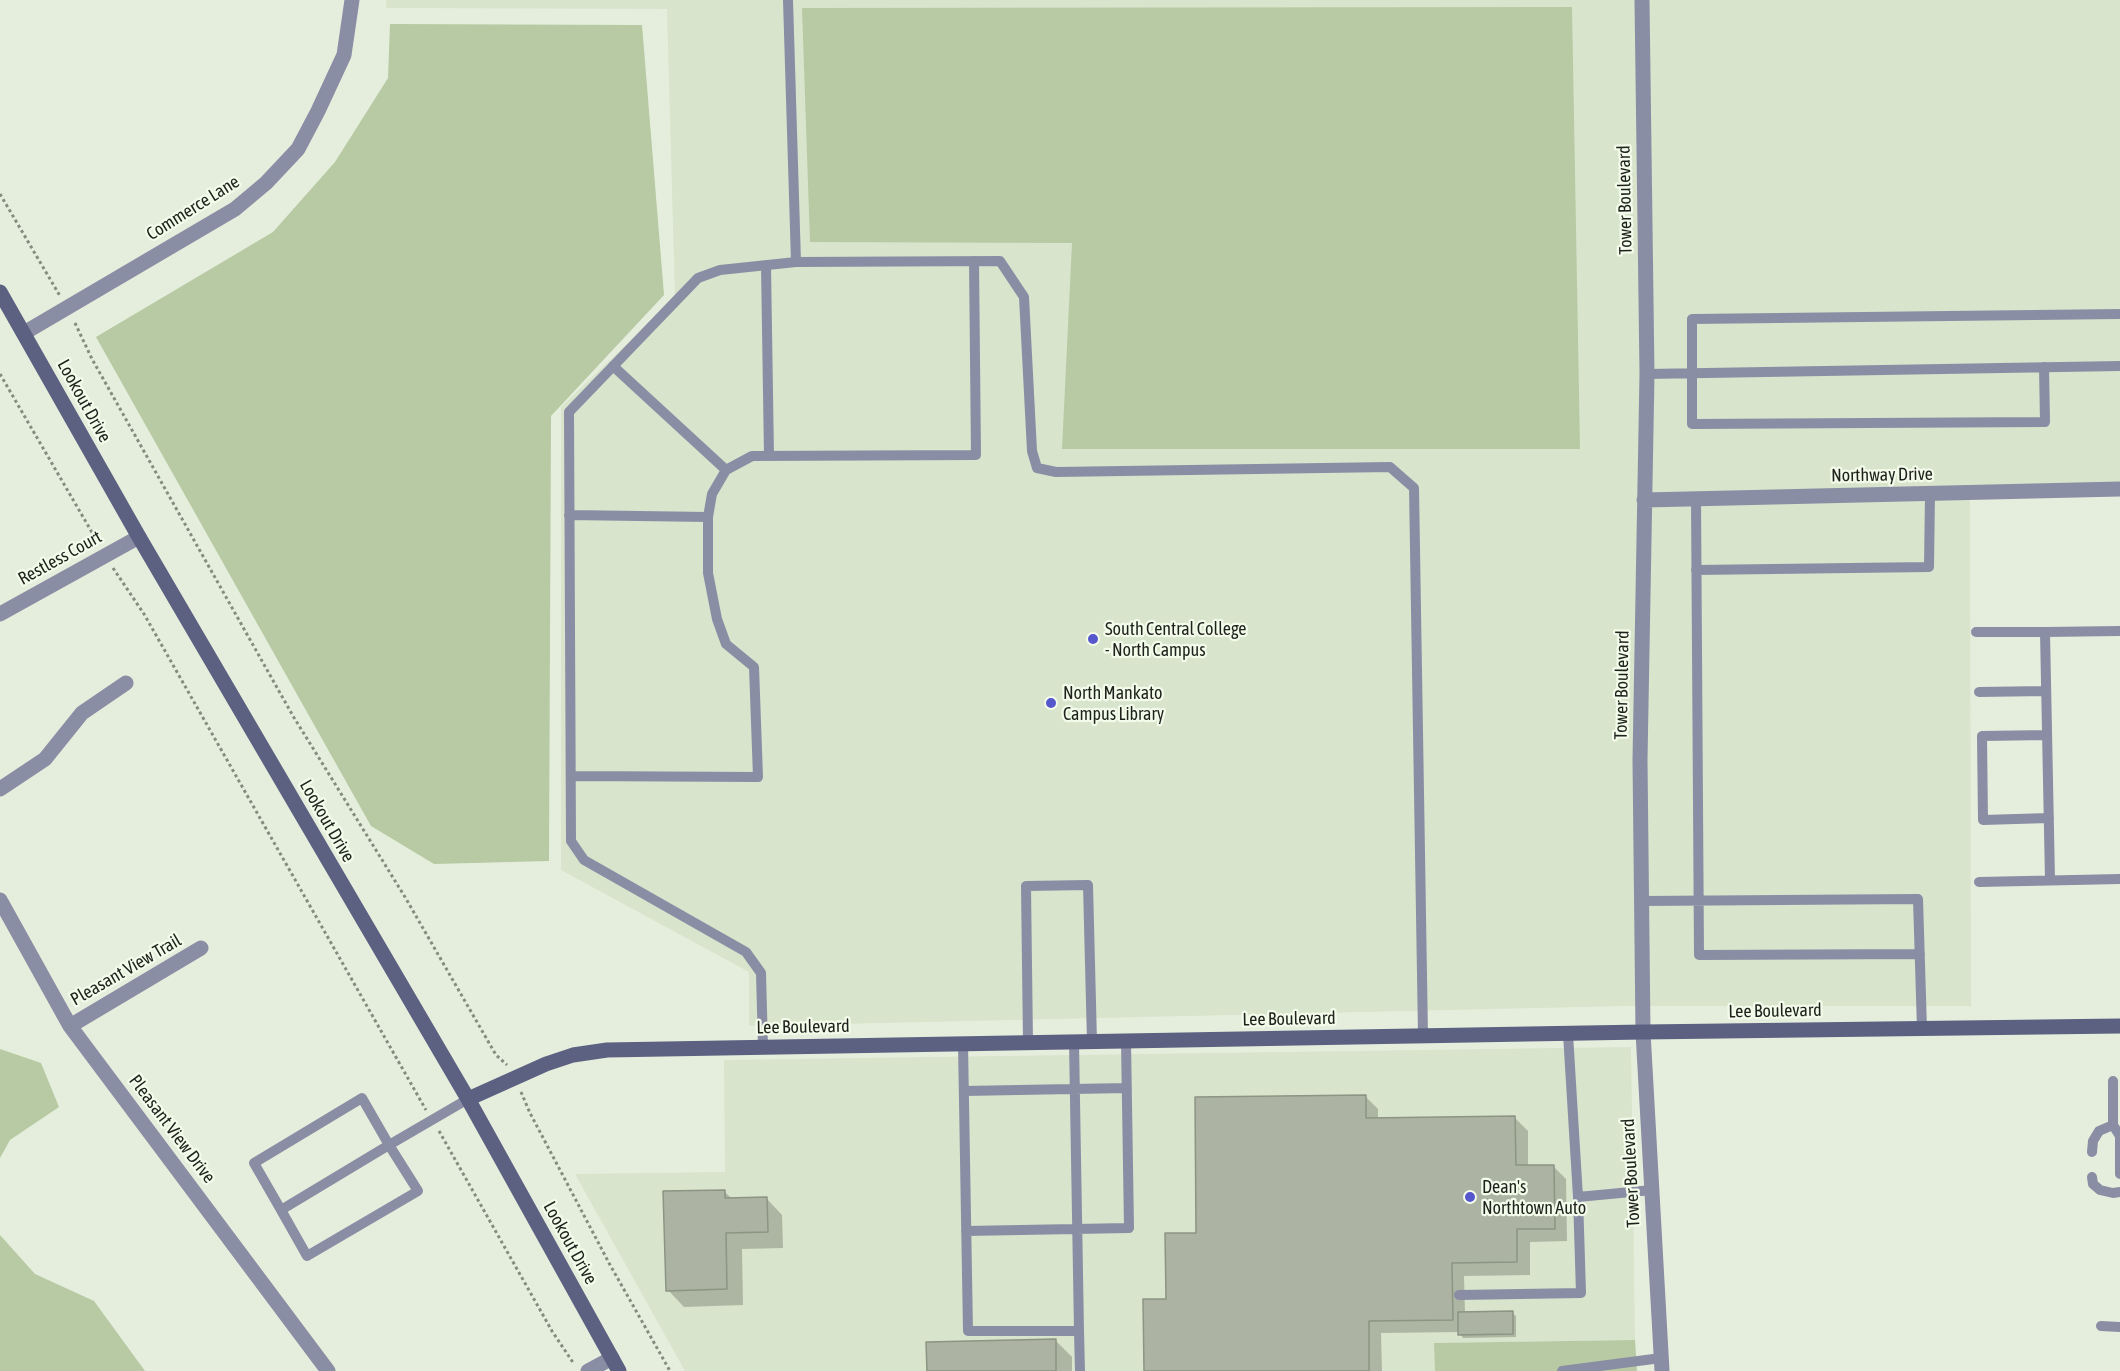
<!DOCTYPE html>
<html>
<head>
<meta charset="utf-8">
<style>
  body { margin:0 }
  canvas { display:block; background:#e5eedd }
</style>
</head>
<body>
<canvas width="2120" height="1371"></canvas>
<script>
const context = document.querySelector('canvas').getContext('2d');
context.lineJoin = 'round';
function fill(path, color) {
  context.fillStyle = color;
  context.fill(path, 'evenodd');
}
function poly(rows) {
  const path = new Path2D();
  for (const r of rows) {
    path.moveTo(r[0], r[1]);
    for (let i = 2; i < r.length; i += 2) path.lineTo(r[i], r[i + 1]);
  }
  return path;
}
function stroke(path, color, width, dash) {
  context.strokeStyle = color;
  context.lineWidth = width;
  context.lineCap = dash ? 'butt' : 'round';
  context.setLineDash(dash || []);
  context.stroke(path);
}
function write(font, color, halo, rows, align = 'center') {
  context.font = font + ' "Asap Condensed",sans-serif';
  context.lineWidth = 4.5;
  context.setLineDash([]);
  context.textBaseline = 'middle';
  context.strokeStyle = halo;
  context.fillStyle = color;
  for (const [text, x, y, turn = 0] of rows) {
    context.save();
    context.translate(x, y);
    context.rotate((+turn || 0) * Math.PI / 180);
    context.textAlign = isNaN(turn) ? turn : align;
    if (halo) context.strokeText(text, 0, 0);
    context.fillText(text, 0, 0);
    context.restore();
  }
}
fill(poly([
  [386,0,2120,0,2120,484,1970,485,1971,1006,1625,1006,749,1026,749,972,561,870,561,407,675,298,667,9,386,8],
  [1631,1047,1635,1340,1435,1343,1435,1371,685,1371,575,1174,725,1172,724,1060]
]), '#d8e4cc');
fill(poly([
  [1572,7,1580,449,1062,449,1072,243,810,242,802,8],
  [390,24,642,25,664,295,551,416,549,861,434,864,371,826,96,337,273,232,335,162,388,78],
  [0,1049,41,1063,59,1107,10,1140,0,1158],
  [0,1235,35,1274,94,1301,145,1371,0,1371],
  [1635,1340,1637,1371,1435,1371,1434,1343]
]), '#b7caa3');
fill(poly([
  [1365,1096,1378,1109,1378,1120,1515,1118,1528,1131,1528,1166,1553,1166,1566,1179,1567,1241,1530,1242,1530,1275,1464,1276,1465,1314,1512,1313,1516,1316,1516,1337,1463,1338,1459,1332,1381,1333,1382,1371,1146,1371,1167,1300,1198,1234],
  [724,1191,732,1199,766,1198,782,1215,783,1248,742,1249,743,1305,684,1307,668,1290],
  [1055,1340,1072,1357,1072,1371,928,1371]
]), '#0003');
const building = poly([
  [1366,1095,1366,1118,1515,1116,1516,1165,1554,1165,1555,1229,1517,1229,1517,1262,1452,1263,1453,1320,1369,1321,1369,1371,1144,1371,1143,1299,1166,1299,1165,1233,1196,1233,1195,1097,1366,1095],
  [725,1190,725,1198,767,1197,768,1232,726,1233,727,1289,666,1291,663,1191,725,1190],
  [1513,1311,1513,1334,1458,1335,1458,1312,1513,1311],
  [1056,1339,1056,1371,927,1371,926,1342,1056,1339]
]);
fill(building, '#acb3a3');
stroke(building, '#8c9484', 1.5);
stroke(poly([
  [0,194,60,296],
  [75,323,92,359,293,716,405,897,496,1055,507,1065],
  [0,374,97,541],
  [113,568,144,614,426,1110],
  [521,1092,530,1113,609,1263,670,1371],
  [439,1131,552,1331,574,1364]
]), '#858b7f', 3, [3, 3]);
stroke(poly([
  [788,0,796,262],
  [766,265,769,456],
  [613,366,726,470,712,494,708,517],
  [2044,367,2045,422,1692,424,1692,319,2120,314],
  [1647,374,2120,366],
  [726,470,752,456,976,455,974,261],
  [1696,499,1699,955,1920,954],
  [569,515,708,517,708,573,717,619,726,644,754,667,758,777,571,776],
  [1696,570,1929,567,1930,494],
  [1976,632,2045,632],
  [1979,692,2046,691],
  [2047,735,1982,736,1983,820,2049,818],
  [2050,880,2045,632,2120,631],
  [1979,882,2120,879],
  [1642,901,1918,899,1922,1029],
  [1568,1034,1578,1197,1652,1190],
  [1028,1043,1026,886,1088,885,1092,1042],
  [963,1044,968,1331,1079,1331,1074,1042],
  [763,1047,761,973,746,952,584,860,571,841,569,412,698,278,720,270,796,262,1000,261,1024,297,1032,451,1037,468,1056,472,1390,467,1414,488,1423,1036],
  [964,1091,1127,1088],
  [2113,1125,2120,1136,2120,1174],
  [2092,1152,2093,1141,2099,1131,2113,1125,2113,1081],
  [2092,1177,2093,1184,2100,1190,2113,1193,2120,1192],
  [281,1210,254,1163,362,1098,389,1145,418,1191,307,1256,281,1210,389,1145,468,1099],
  [966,1231,1129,1228,1126,1041],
  [1459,1295,1581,1293,1578,1197],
  [2101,1326,2120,1327],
  [1079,1331,1080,1371],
  [1562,1371,1661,1358]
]), '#8a8ea4', 10);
stroke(poly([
  [1642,0,1647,374,1640,760,1643,1032,1662,1371],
  [24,333,235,209,266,183,298,149,318,111,344,55,352,0],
  [1644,500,2120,489],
  [0,614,139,537],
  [0,789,45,759,82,713,126,683],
  [0,900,70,1026,328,1371],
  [70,1026,201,948],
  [588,1371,612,1358]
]), '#8a8ea4', 15);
stroke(poly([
  [0,292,139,537,468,1099,619,1371],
  [468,1099,546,1064,573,1055,607,1050,1643,1032,2120,1026]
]), '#5d6181', 15);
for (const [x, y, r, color] of [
  [1093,639,6,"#5656cd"],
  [1051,703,6,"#5656cd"],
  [1470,1197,6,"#5656cd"]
]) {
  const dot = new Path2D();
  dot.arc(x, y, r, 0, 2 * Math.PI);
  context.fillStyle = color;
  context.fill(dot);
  stroke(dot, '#f3fbea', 2);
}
write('18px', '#1f221c', '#f3fbea', [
  ["Tower Boulevard",1625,200,-91],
  ["Commerce Lane",193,208,-32],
  ["Lookout Drive",84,401,61],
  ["Northway Drive",1882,475,-1],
  ["Restless Court",60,558,-29],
  ["Tower Boulevard",1622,685,-89],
  ["Lookout Drive",327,821,60],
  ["Pleasant View Trail",126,970,-30],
  ["Lee Boulevard",1775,1011,-1],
  ["Lee Boulevard",1289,1019,-1],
  ["Lee Boulevard",803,1027,-1],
  ["Pleasant View Drive",172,1129,53],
  ["Tower Boulevard",1631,1173,-93],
  ["Lookout Drive",570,1243,61]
]);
write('18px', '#1f221c', '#f3fbea', [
  ["South Central College",1105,629],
  ["- North Campus",1105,650],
  ["North Mankato",1063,693],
  ["Campus Library",1063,714],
  ["Dean's",1482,1187],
  ["Northtown Auto",1482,1208]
], 'left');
</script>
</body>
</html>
